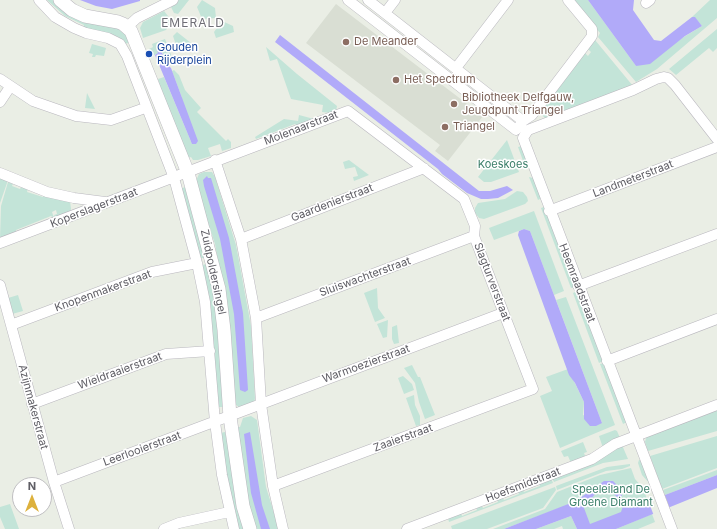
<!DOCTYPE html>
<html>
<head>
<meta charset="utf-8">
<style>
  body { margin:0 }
  #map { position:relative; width:717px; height:529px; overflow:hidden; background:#eaeee5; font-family:Inter,sans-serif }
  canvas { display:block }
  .north { position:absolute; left:12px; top:477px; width:40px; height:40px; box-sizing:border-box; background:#fff; border:1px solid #bfbec1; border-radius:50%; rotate:0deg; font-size:11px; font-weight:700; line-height:16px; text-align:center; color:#5e5d64 }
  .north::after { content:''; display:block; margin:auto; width:14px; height:18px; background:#ddb13c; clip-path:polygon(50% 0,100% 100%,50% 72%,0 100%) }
</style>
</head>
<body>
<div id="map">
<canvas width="717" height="529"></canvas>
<div class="north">N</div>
</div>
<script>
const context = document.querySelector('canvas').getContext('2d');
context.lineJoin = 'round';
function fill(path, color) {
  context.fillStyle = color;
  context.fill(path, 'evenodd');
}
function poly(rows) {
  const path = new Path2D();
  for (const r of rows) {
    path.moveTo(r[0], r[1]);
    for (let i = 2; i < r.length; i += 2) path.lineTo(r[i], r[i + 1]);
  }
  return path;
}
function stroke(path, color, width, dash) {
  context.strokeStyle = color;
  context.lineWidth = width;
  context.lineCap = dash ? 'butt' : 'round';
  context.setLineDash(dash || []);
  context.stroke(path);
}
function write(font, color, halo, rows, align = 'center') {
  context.font = font + ' Inter,sans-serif';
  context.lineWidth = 3;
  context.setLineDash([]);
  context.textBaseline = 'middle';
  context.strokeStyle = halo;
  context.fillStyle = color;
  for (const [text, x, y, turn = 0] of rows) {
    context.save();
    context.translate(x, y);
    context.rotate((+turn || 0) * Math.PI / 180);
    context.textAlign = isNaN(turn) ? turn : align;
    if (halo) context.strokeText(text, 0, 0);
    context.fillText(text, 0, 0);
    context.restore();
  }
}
fill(poly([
  [336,4,483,116,448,161,435,151,440,145,306,43]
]), '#d9ded3');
fill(poly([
  [47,0,53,0,67,11,122,30,131,42,125,44,118,37,83,27,84,25,65,16],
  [179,0,189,0,178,14,174,13,171,7],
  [202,0,215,8,216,18,202,19,197,7],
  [572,0,588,0,636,66,702,26,695,18,692,17,710,0,717,0,717,18,657,69,636,82,598,37,600,33],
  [164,11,172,21,166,30,143,38,140,28,143,22],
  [222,21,233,26,234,32,216,38,214,32],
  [717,29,717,48,713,52,709,48,676,75,669,69],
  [177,32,191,43,187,48,177,48,173,36],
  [165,39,172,57,165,59,162,52,152,56,149,49,153,47,152,44],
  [595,40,633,86,546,119,539,112,585,53,588,56,591,52,588,49],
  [92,44,106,48,104,56,96,55,95,57,92,57,93,54,89,53],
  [266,47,297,74,337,106,336,111,331,113,322,112,323,105,291,99,277,59,270,61],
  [174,70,179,75,185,90,201,108,197,112,226,141,228,139,231,142,231,148,222,151,220,144,208,148,211,156,198,160,193,160,191,157,188,158,163,96,158,79,164,77,192,144,181,95,172,71],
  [87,93,95,109,85,108],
  [299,115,314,119,297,126,295,124,256,139,255,137,284,119,298,121],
  [507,140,519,172,491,182,484,182,478,177],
  [522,146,529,165,526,169,518,147],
  [349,160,369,175,354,181,353,177,358,176,355,167,345,169,343,162],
  [204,172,212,172,215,177,236,245,251,326,255,398,254,404,240,408,235,404,223,291,215,244,195,183,199,174],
  [529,177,533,178,542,198,538,200],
  [0,178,7,181,7,183,0,203],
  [8,182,13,184,12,186,20,189,21,187,28,189,27,192,43,197,44,194,70,201,71,209,70,212,55,218,54,215,57,214,56,210,52,212,54,218,51,216,16,230,16,233,0,239,1,206],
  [185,187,207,255,219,322,223,407,217,407,214,348,202,265,206,264,204,258,200,258,181,189],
  [517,191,523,192,527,197,528,201,525,204,484,219,479,218,475,213,475,208,478,203,505,199],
  [544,207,575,287,571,288,541,208],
  [534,211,564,291,554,295,530,231,524,229,494,240,489,228],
  [377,288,378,308,385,318,375,322,364,293],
  [577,291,603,361,599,363,573,293],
  [18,295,23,311,12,314,8,298],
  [566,297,615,425,560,448,540,396,552,391,546,377,568,369,584,402,583,415,602,423,556,300],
  [388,320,387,337,383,338,377,324],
  [397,325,399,343,394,344,392,339,392,327],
  [604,363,627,422,623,424,600,364],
  [412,365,418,377,420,377,435,415,425,419,419,402,415,383,404,368],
  [403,376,412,384,414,390,404,394,398,378],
  [414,395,415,405,420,416,420,425,416,426,406,398],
  [717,409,717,431,648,451,645,442,647,435],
  [251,416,257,420,266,487,279,529,254,529,242,476,237,427,240,427,243,418],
  [615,430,617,431,620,438,603,448,599,436],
  [225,432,228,446,246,529,238,529,232,511,220,433],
  [717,436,717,468,662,489,650,456],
  [583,442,587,452,584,453,586,458,571,463,568,456,564,457,561,451],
  [622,445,628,459,603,463,554,482,552,478],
  [639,460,641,460,650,484,642,475,638,463],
  [630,464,630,466,622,469,606,471,557,490,556,486,607,467],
  [631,468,635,479,643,488,648,502,647,502,586,528,573,503,504,529,493,529,545,509,557,492,600,475],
  [717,470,717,475,665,495,663,490],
  [551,478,553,483,449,522,448,518,461,513,462,516,477,510,476,507,481,505,483,508,498,502,497,499,502,497,504,500,519,494,518,491,523,489,524,492,540,486,539,483],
  [555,487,556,490,543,508,487,529,452,529,451,526],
  [10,504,19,529,5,529,0,517,0,507],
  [652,514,655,522,638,529,616,529],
  [571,516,577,529,563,529,562,526,554,529,536,529]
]), '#c3e4d8');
fill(poly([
  [80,0,140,0,140,1,112,9,96,6],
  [588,0,634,0,633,10,654,40,661,41,692,17,695,17,702,26,685,36,650,64,636,66],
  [280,35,479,191,490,191,507,186,513,190,498,198,488,199,481,199,467,193,442,174,438,169,275,42],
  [160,49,165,59,165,62,171,68,198,141,196,144,192,144,155,55,158,53,157,50],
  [207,176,208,178,211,178,229,238,243,313,248,390,245,392,240,390,234,314,220,239,204,186,203,180],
  [524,229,530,231,602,423,596,426,590,426,584,419,584,402,575,383,569,375,518,235,519,231],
  [250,432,262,505,270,529,261,529,251,493,244,434],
  [717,475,717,488,616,529,577,529,571,516,536,529,504,529,576,501,604,481,613,481,620,488,622,496,618,498,609,489,595,494,584,508,590,524,621,512,623,506,631,508]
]), '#b1aaf9');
fill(poly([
  [664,493,670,509,654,516,648,500]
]), '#eaeee5');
const minor = poly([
  [39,0,55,17,74,28,86,33,108,38,120,44,127,56,174,178,197,263,205,302,215,422,222,475,234,529],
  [348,0,516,130,523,121,532,115,592,36,592,29,568,0],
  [368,0,523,121],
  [646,3,650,0],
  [385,13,395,0],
  [127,27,137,18,173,0],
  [456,68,508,0],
  [0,79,33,101,76,116,111,120,145,108],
  [0,102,10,87],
  [215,160,241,239,256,318,261,404,273,486,283,529],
  [0,173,47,192,74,198,105,202],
  [549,211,717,147],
  [241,239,424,168],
  [0,243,348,111,464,199,475,226,474,236,533,389,273,486],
  [0,285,54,482,69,529],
  [578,286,717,234],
  [256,318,474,236],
  [11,325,152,272,197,263],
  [607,361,717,319],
  [32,404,166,354,210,351],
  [54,482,503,313],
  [164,529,179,523,229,512],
  [407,529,592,459,615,444,717,405],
  [672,529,523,138,528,130,633,90,656,79,664,77,668,78,675,85,717,139]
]);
const tertiary = poly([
  [60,0,72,10,85,16,118,22,123,24,131,31,188,173,219,289,224,330,230,417,243,506,250,529]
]);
stroke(minor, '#b9b7be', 11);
stroke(tertiary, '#b9b7be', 14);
stroke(minor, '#fff', 10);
stroke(tertiary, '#fff', 13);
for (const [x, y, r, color] of [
  [346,42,4,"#8d6e63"],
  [149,54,4,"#1a4fb4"],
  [396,80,4,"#8d6e63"],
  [454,104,4,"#8d6e63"],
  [445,127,4,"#8d6e63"]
]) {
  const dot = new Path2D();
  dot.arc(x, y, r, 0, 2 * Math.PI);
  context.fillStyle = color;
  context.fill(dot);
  stroke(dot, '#fff', 1.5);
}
write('11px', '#785e54', '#fff', [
  ["De Meander",354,42],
  ["Het Spectrum",404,80],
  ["Bibliotheek Delfgauw,",462,98],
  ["Jeugdpunt Triangel",462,111],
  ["Triangel",453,127]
], 'left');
write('11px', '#164399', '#fff', [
  ["Gouden",157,48],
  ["Rijderplein",157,61]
], 'left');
write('11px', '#5e5d64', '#fff', [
  ["Molenaarstraat",301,128,-21],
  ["Landmeterstraat",633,179,-21],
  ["Gaardenierstraat",332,203,-21],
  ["Koperslagerstraat",94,208,-21],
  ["Zuidpoldersingel",213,272,78],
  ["Sluiswachterstraat",365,277,-20],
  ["Slagturverstraat",492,282,69],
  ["Heemraadstraat",577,283,69],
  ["Knopenmakerstraat",103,291,-20],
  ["Warmoezierstraat",366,364,-20],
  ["Wieldraaierstraat",120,371,-20],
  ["Azijnmakerstraat",33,407,75],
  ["Zaaierstraat",403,438,-20],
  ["Leerlooierstraat",142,449,-20],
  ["Hoefsmidstraat",523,485,-21]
]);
write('11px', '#3a7e69', '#fff', [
  ["Koeskoes",503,165],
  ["Speeleiland De",611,490],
  ["Groene Diamant",611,503]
]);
context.letterSpacing = '1px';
write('12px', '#6f6e76', '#fff', [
  ["EMERALD",193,23]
]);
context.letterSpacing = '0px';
</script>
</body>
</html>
